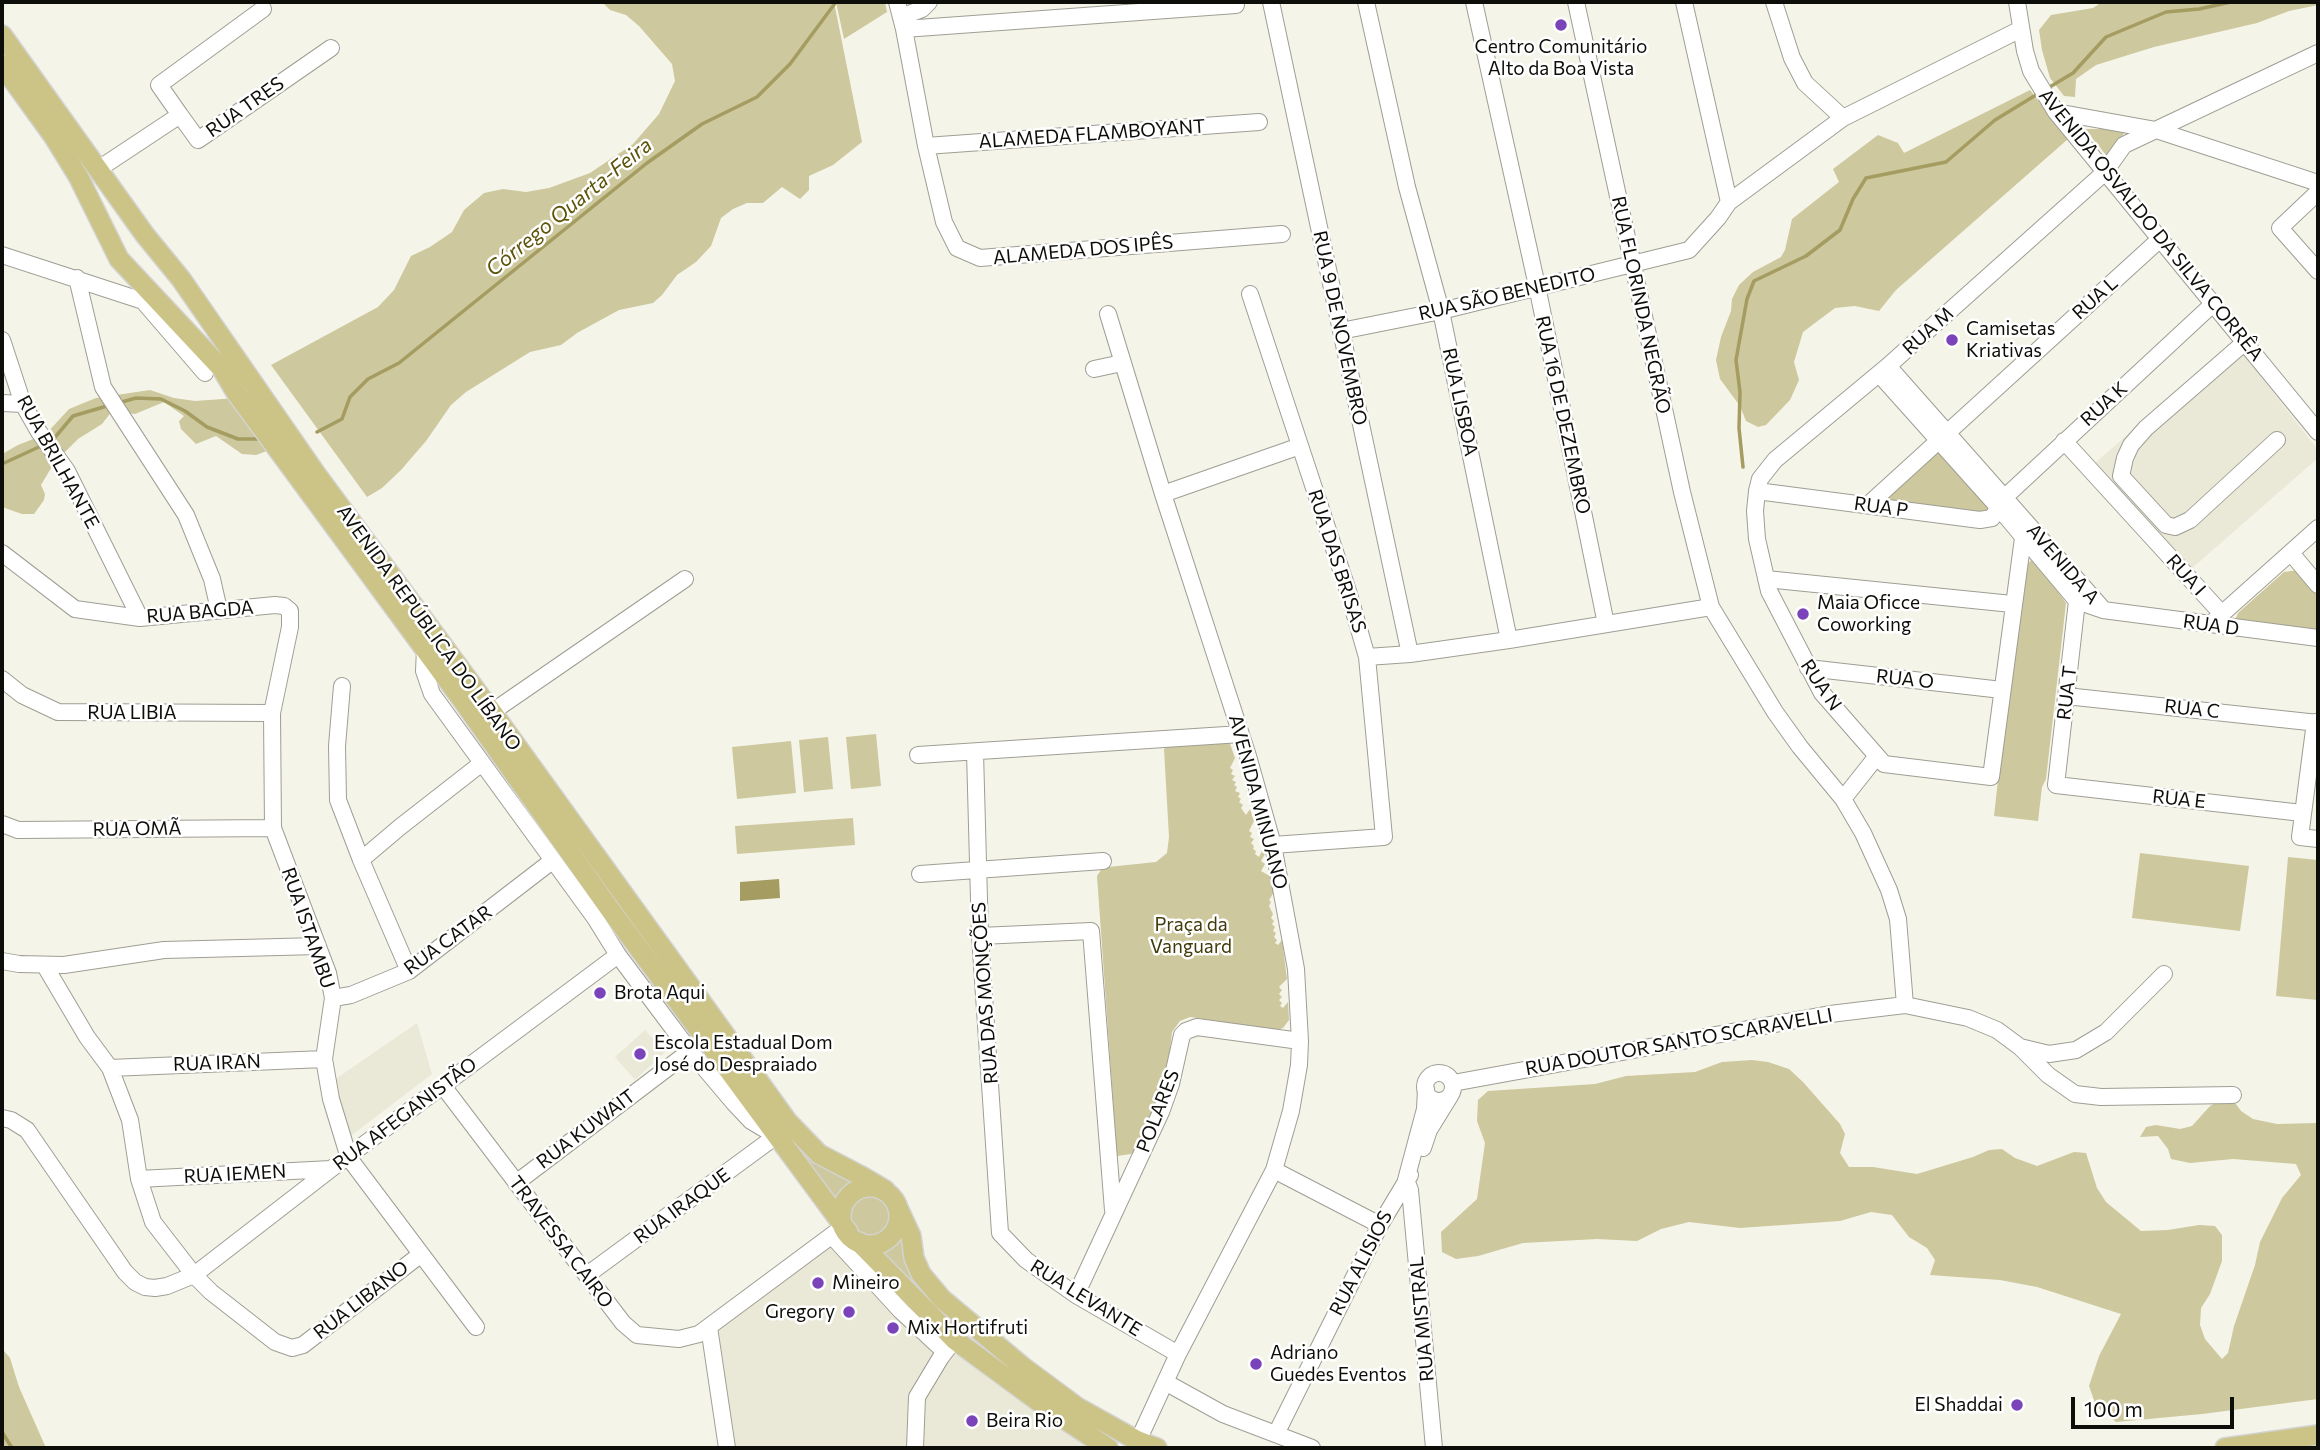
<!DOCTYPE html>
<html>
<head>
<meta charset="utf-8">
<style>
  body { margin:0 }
  #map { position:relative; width:2320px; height:1450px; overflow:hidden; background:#f5f4e9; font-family:Commissioner,sans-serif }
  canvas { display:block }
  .frame { position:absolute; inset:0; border:4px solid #0d0d09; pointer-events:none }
  .scale { position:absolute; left:2071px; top:1397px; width:163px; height:32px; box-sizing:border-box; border:4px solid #0d0d09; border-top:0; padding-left:9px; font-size:21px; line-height:24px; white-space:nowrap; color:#0d0d09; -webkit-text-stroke:5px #fff; paint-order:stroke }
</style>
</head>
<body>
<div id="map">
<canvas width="2320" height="1450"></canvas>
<div class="frame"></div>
<div class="scale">100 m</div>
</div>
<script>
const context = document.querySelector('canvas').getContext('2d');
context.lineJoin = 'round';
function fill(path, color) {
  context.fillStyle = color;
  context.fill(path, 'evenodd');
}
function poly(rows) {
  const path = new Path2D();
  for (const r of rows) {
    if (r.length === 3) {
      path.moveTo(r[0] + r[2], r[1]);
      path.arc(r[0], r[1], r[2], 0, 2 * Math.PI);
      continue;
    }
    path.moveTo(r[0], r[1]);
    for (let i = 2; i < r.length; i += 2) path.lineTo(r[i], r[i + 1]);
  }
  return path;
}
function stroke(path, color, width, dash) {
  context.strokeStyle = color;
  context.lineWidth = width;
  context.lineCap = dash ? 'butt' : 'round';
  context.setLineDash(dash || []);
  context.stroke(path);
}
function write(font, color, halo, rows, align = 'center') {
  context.font = font + ' Commissioner,sans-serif';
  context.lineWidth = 5;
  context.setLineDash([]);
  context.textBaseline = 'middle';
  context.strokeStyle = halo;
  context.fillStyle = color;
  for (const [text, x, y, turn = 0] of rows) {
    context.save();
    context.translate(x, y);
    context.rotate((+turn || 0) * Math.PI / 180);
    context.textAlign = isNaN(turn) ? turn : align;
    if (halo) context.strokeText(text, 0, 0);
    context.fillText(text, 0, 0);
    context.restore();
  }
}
fill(poly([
  [2233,341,2318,450,2318,458,2190,570,2093,465],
  [417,1023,432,1074,348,1138,334,1080],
  [645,1030,665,1052,635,1080,615,1057],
  [844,1234,924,1321,1101,1448,735,1448,718,1326]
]), '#eae9d7');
fill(poly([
  [602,2,834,2,862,142,833,165,809,176,809,190,800,199,782,187,763,203,747,203,733,209,721,218,711,246,696,262,677,275,662,295,653,303,619,310,577,333,561,345,530,352,466,392,451,405,426,441,401,470,382,488,367,497,271,365,378,307,394,290,411,256,430,247,452,232,464,210,484,193,503,189,526,192,549,188,590,173,633,144,659,114,675,81,672,64,639,26,626,15,610,10],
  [836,2,885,2,887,12,844,39],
  [2102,2,2318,2,2318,5,2289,11,2257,23,2154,47,2096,65,2076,79,2075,97,2064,96,2050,78,2042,50,2039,30,2051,15,2093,8],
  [2030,90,2068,139,1896,290,1879,311,1855,306,1835,308,1803,332,1794,362,1799,380,1790,400,1766,425,1758,427,1746,421,1740,406,1720,379,1716,360,1721,337,1731,311,1732,299,1739,285,1753,272,1781,257,1785,250,1792,219,1839,182,1833,169,1878,135,1898,143,1904,153],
  [2085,129,2128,129,2106,155],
  [150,390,174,398,195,401,237,398,275,448,256,455,242,454,216,436,196,444,181,429,179,421,184,416,164,402,135,414,112,411,102,424,78,439,54,463,41,485,45,494,44,500,34,514,22,514,2,507,2,457,4,453,18,445,46,434,69,409,96,398],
  [1939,452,1990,506,1985,513,1887,502,1887,496,1934,454],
  [2033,558,2066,603,2046,779,2042,787,2038,821,1994,816,2008,690,2027,565],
  [2298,570,2318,593,2318,632,2235,620,2238,613,2284,572],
  [876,734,881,786,851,789,846,737],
  [828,737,833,789,804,792,799,740],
  [791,741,796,793,737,799,732,747],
  [1229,741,1235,758,1230,768,1233,770,1231,774,1235,776,1232,780,1236,782,1234,785,1237,787,1235,791,1240,793,1238,797,1241,799,1239,802,1243,805,1241,808,1246,815,1250,809,1254,821,1249,831,1252,833,1250,837,1254,839,1251,843,1254,846,1253,849,1256,851,1255,854,1259,857,1263,849,1265,854,1261,861,1265,864,1261,871,1268,875,1270,871,1274,892,1269,900,1271,902,1269,906,1273,914,1271,918,1274,921,1272,924,1275,927,1273,931,1276,933,1274,937,1277,940,1275,943,1278,945,1282,940,1287,979,1279,987,1282,990,1279,994,1282,997,1279,1000,1282,1003,1280,1006,1283,1008,1288,1002,1289,1020,1283,1028,1277,1030,1190,1017,1180,1021,1172,1032,1168,1066,1162,1090,1153,1112,1135,1150,1131,1154,1117,1156,1097,876,1101,870,1108,867,1156,862,1167,853,1169,837,1164,749,1168,746],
  [853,818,855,845,737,854,735,826],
  [2140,853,2249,866,2240,931,2132,918],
  [2288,857,2318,860,2318,1000,2276,996],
  [1752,1060,1768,1062,1789,1069,1803,1082,1840,1124,1845,1134,1840,1153,1849,1167,1873,1167,1917,1174,1973,1157,1989,1150,2002,1149,2015,1158,2037,1166,2074,1152,2086,1153,2097,1188,2106,1202,2141,1231,2168,1230,2199,1225,2215,1226,2222,1235,2222,1261,2210,1294,2201,1308,2200,1325,2205,1339,2222,1359,2228,1353,2234,1326,2255,1265,2260,1242,2282,1198,2301,1175,2296,1164,2233,1159,2190,1163,2171,1159,2168,1149,2158,1136,2140,1137,2146,1127,2156,1125,2180,1129,2192,1126,2210,1106,2219,1101,2233,1100,2241,1111,2253,1119,2277,1124,2318,1123,2318,1399,2202,1414,2116,1422,2096,1406,2089,1386,2099,1356,2121,1314,2037,1287,2000,1280,1930,1275,1935,1260,1927,1248,1909,1237,1892,1215,1871,1212,1840,1221,1740,1228,1689,1222,1661,1229,1637,1241,1597,1239,1523,1243,1478,1256,1456,1259,1442,1252,1441,1232,1477,1199,1485,1143,1477,1121,1478,1100,1488,1091,1595,1084,1626,1076,1695,1072,1722,1062],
  [793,1133,863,1183,843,1197,837,1212,783,1140],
  [870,1215,24],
  [899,1231,924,1287,919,1292,878,1248,893,1239],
  [4,1351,10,1358,19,1387,46,1448,2,1448,2,1352]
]), '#cdc89d');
fill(poly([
  [779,879,780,898,740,901,740,882]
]), '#a49c60');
stroke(poly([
  [2048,88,2073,73,2106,37,2166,12,2199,9,2231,2],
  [118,403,136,398,161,399,185,411,207,427,238,439,260,439],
  [317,432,342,419,350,397,368,379,399,363,647,163,702,124,757,97,790,64,836,2],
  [51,442,73,416,107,406],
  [2,464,41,446],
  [1743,467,1739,428,1740,392,1736,360,1747,299,1754,281,1806,256,1840,230,1853,199,1866,178,1946,162,1995,120,2036,95],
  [2,1432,12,1448]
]), '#a49c60', 3.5);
const minor = poly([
  [897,2,904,29,926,146,944,222,957,248,980,258,1282,234],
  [1271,2,1410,654],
  [1366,2,1407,187,1441,311,1509,640],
  [1474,2,1537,286,1606,624],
  [1576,2,1682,492,1711,607,1775,712,1800,747,1843,799,1863,833,1889,890,1898,919,1905,1005],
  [1684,2,1729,202],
  [1774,2,1792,58,1805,83,1843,118],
  [2017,2,2025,51,2031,71,2056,112,2318,432],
  [901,17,922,9,929,2],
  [904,29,1236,5],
  [2056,112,2156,130,2318,183],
  [180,115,159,85,263,9],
  [926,146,1259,122],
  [97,170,180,115,198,140,331,48],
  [2318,192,2280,228,2318,271],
  [2,255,143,301,158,301],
  [77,278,103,387,186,515,212,579,219,610],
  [1250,294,1348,591,1367,657,1384,837,1273,845],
  [143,301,205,373],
  [1108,314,1163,494,1248,756,1273,845,1296,969,1300,1041,1299,1065,1291,1111,1274,1170,1178,1354,1138,1441],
  [1341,331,1441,311,1689,250,1718,218,1729,202,1843,118,2021,29],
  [2,340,23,404,39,432,67,471,140,618],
  [2245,342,2146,428,2131,445,2125,458,2121,476,2166,525,2175,527,2190,520,2277,440],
  [1888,366,2102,608],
  [1094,369,1122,363],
  [1879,374,1999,508,2077,601,2103,610,2318,638],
  [2,403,23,404],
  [2064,441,2222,614],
  [1757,491,1980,520,1992,518,2005,497,2214,303],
  [1163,494,1300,446],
  [1868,505,2159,240],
  [2023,538,1991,777,1884,764,1822,693,1769,591,1757,539,1755,511,1757,491,1760,479,1775,460,1888,366,2104,173,2124,145,2318,53],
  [2,553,75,609,140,618,275,605,284,606,290,611,290,627,272,713,273,828,328,973,333,998,324,1059,331,1099,349,1158,476,1327],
  [2291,553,2318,585],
  [1766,579,2012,604],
  [2077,601,2056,785,2302,813],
  [2215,620,2318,528],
  [425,649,424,671,432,694,595,918,618,955,690,1051,734,1103,751,1121,776,1136,587,1275],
  [1367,657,1410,654,1509,640,1711,607],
  [1808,668,2002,690],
  [2,679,22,695,58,712,272,713],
  [342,686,337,746,338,800,361,860],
  [2066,696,2318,723],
  [492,712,685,579],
  [2315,722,2300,837,2318,839],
  [975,752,980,936,1000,1233,1026,1260,1076,1295,1178,1354],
  [918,755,1241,734],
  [1843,799,1877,756],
  [2,824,18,830,273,828],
  [920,874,1103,861],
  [980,936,1091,931,1113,1210],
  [2,961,19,964,64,965,164,950,318,946],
  [45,966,87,1037,110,1068,130,1120,139,1179,153,1222,194,1275,211,1292,275,1342,292,1348,303,1345,420,1255],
  [409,971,361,860,400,827,482,763],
  [333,998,351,995,409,971,552,861],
  [2020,1047,2049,1054,2076,1050,2106,1032,2164,974],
  [110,1068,324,1059],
  [1439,1087,14],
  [1453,1083,1830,1014,1905,1005,1968,1018,1997,1030,2020,1047,2048,1075,2075,1094,2101,1097,2233,1095],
  [443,1086,623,1323,637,1335,679,1339,699,1334,843,1227],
  [1426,1089,1425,1109,1406,1180,1410,1190,1434,1448],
  [2,1118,11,1120,27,1130,125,1272,135,1282,145,1287,155,1288,167,1286,194,1275,331,1169,618,955],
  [1423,1148,1429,1130,1450,1096],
  [1274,1170,1380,1225],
  [139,1179,331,1169],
  [516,1183,690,1051],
  [832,1236,901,1311,945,1352],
  [1076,1295,1161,1112,1171,1084,1182,1035,1186,1031,1197,1027,1300,1041],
  [709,1327,727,1448],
  [1165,1382,1223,1414,1312,1448],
  [1276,1434,1380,1225,1410,1175],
  [915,1448,917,1397,941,1357,951,1344]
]);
const major = poly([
  [2,35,145,235,181,279,316,474,492,712,788,1122,819,1154,863,1177,885,1190],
  [2,65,54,137,78,176,119,259,222,369,237,394,463,701,609,908,848,1232],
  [870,1216,29],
  [897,1206,911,1236,914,1258,921,1274,942,1299,1023,1367,1077,1407,1138,1441,1157,1448],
  [859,1242,955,1340,1046,1407,1108,1448],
  [2225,1448,2318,1435]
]);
stroke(minor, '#9f9e94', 18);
stroke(major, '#d3d3d3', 22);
stroke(minor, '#fff', 16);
stroke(major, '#ccc487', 19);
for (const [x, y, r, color] of [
  [1561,25,7,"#7b43b9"],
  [1952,340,7,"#7b43b9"],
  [1803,614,7,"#7b43b9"],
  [600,993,7,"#7b43b9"],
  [640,1054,7,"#7b43b9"],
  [818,1283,7,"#7b43b9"],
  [849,1312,7,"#7b43b9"],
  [893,1328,7,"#7b43b9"],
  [1256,1364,7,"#7b43b9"],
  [2017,1405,7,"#7b43b9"],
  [972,1421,7,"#7b43b9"]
]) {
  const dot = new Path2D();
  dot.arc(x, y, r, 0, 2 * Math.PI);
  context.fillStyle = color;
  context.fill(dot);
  stroke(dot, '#fff', 2.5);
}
write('19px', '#0d0d09', '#fff', [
  ["Centro Comunitário",1561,47,"center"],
  ["Alto da Boa Vista",1561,69,"center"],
  ["Camisetas",1966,329],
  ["Kriativas",1966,351],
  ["Maia Oficce",1817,603],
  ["Coworking",1817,625],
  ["Brota Aqui",614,993],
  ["Escola Estadual Dom",654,1043],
  ["José do Despraiado",654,1065],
  ["Mineiro",832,1283],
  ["Gregory",835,1312,"right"],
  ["Mix Hortifruti",907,1328],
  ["Adriano",1270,1353],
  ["Guedes Eventos",1270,1375],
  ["El Shaddai",2003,1405,"right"],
  ["Beira Rio",986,1421]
], 'left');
write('19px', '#0d0d09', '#fff', [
  ["RUA TRES",245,107,-35],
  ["ALAMEDA FLAMBOYANT",1092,134,-4],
  ["AVENIDA OSVALDO DA SILVA CORRÊA",2151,225,51],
  ["ALAMEDA DOS IPÊS",1083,250,-5],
  ["RUA SÃO BENEDITO",1507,294,-13],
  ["RUA L",2095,298,-42],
  ["RUA FLORINDA NEGRÃO",1641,305,78],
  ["RUA 9 DE NOVEMBRO",1340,328,78],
  ["RUA M",1928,331,-42],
  ["RUA LISBOA",1460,402,78],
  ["RUA K",2104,404,-42],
  ["RUA 16 DE DEZEMBRO",1563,415,78],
  ["RUA BRILHANTE",58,462,61],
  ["RUA P",1881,507,8],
  ["RUA DAS BRISAS",1337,561,72],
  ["AVENIDA A",2063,564,49],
  ["RUA I",2186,575,48],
  ["RUA BAGDA",200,612,-5],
  ["RUA D",2211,625,8],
  ["AVENIDA REPÚBLICA DO LÍBANO",429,628,54],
  ["RUA O",1905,679,6],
  ["RUA N",1821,685,56],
  ["RUA T",2067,693,-83],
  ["RUA C",2192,709,6],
  ["RUA LIBIA",132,713],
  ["RUA E",2179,799,6],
  ["AVENIDA MINUANO",1258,802,75],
  ["RUA OMÃ",137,829,-1],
  ["RUA ISTAMBU",308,928,71],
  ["RUA CATAR",448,940,-36],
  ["RUA DAS MONÇÕES",985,993,-94],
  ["RUA DOUTOR SANTO SCARAVELLI",1679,1042,-10],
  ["RUA IRAN",217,1063,-2],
  ["POLARES",1158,1111,-69],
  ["RUA AFEGANISTÃO",405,1114,-37],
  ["RUA KUWAIT",586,1129,-37],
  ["RUA IEMEN",235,1174,-3],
  ["RUA IRAQUE",682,1206,-36],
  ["TRAVESSA CAIRO",561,1242,53],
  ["RUA ALISIOS",1361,1263,-63],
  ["RUA LEVANTE",1086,1298,32],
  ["RUA LIBANO",361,1300,-38],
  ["RUA MISTRAL",1422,1319,-95]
]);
write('19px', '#413b09', '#fff', [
  ["Praça da",1191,925],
  ["Vanguard",1191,947]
]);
write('italic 21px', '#5d5308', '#fff', [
  ["Córrego Quarta-Feira",569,207,-39]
]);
</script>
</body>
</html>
